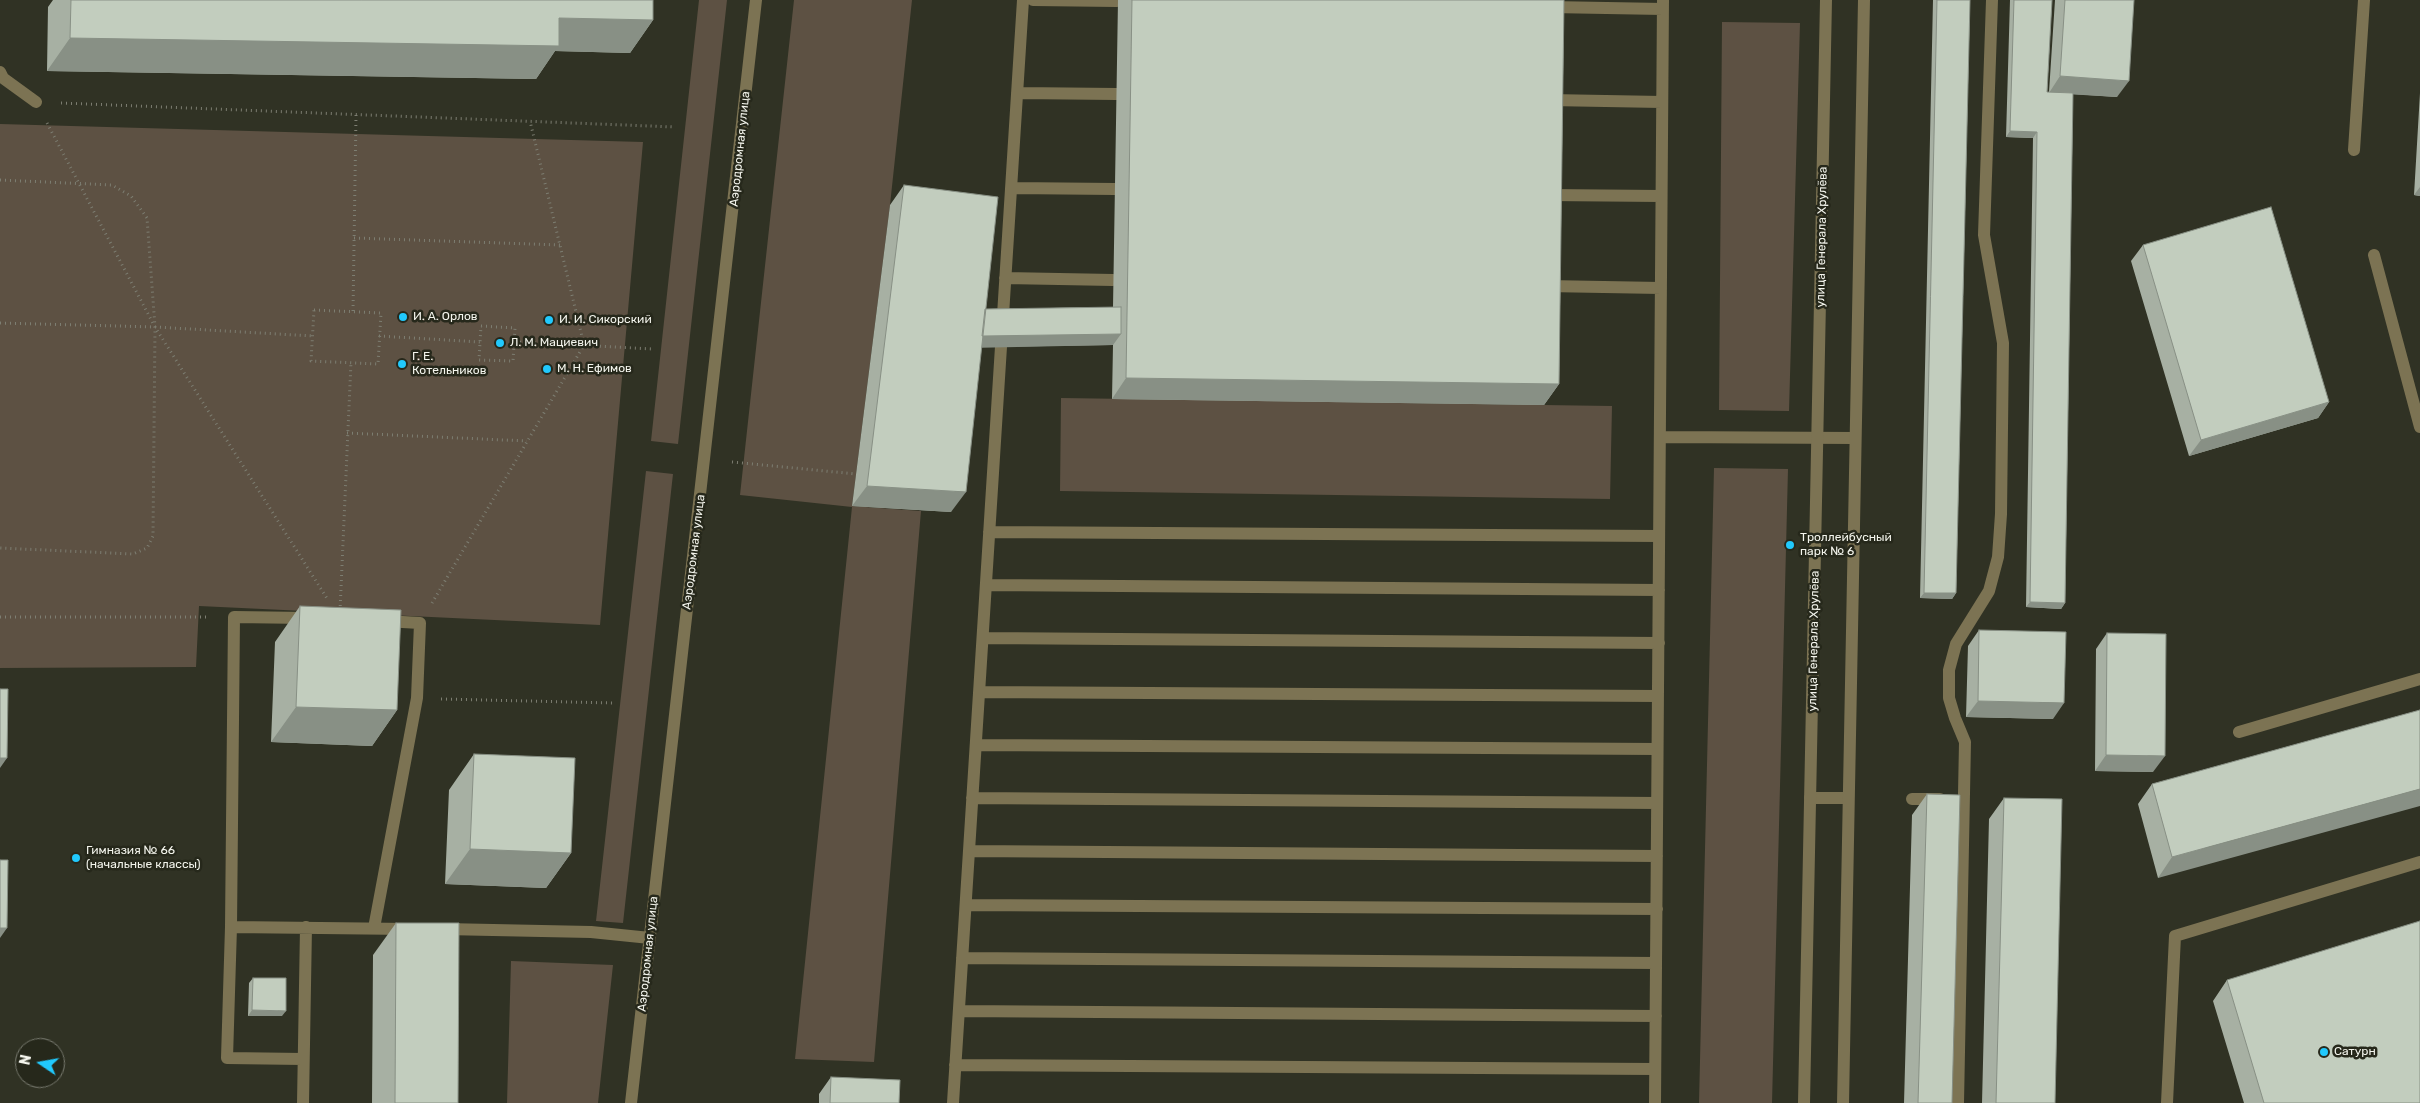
<!DOCTYPE html>
<html>
<head>
<meta charset="utf-8">
<style>
  body { margin:0 }
  #map { position:relative; width:2420px; height:1103px; overflow:hidden; background:#303224; font-family:Rubik,sans-serif }
  canvas { display:block }
  .north { position:absolute; left:15px; top:1038px; width:50px; height:50px; box-sizing:border-box; background:#26281b; border:1px solid #787a6f; border-radius:50%; rotate:282deg; font-size:14px; font-weight:700; line-height:20px; text-align:center; color:#f4f5ed }
  .north::after { content:''; display:block; margin:auto; width:18px; height:22px; background:#21c9fd; clip-path:polygon(50% 0,100% 100%,50% 72%,0 100%) }
</style>
</head>
<body>
<div id="map">
<canvas width="2420" height="1103"></canvas>
<div class="north">N</div>
</div>
<script>
const context = document.querySelector('canvas').getContext('2d');
context.lineJoin = 'round';
function fill(path, color) {
  context.fillStyle = color;
  context.fill(path, 'evenodd');
}
function poly(rows) {
  const path = new Path2D();
  for (const r of rows) {
    path.moveTo(r[0], r[1]);
    for (let i = 2; i < r.length; i += 2) path.lineTo(r[i], r[i + 1]);
  }
  return path;
}
function stroke(path, color, width, dash) {
  context.strokeStyle = color;
  context.lineWidth = width;
  context.lineCap = dash ? 'butt' : 'round';
  context.setLineDash(dash || []);
  context.stroke(path);
}
function write(font, color, halo, rows, align = 'center') {
  context.font = font + ' Rubik,sans-serif';
  context.lineWidth = 5;
  context.setLineDash([]);
  context.textBaseline = 'middle';
  context.strokeStyle = halo;
  context.fillStyle = color;
  for (const [text, x, y, turn = 0] of rows) {
    context.save();
    context.translate(x, y);
    context.rotate((+turn || 0) * Math.PI / 180);
    context.textAlign = isNaN(turn) ? turn : align;
    if (halo) context.strokeText(text, 0, 0);
    context.fillText(text, 0, 0);
    context.restore();
  }
}
fill(poly([
  [699,0,727,0,678,444,651,441],
  [794,0,912,0,890,205,852,506,921,511,874,1062,795,1059,852,507,740,495],
  [1722,22,1800,23,1789,411,1719,410],
  [0,124,643,142,600,625,199,606,196,667,0,668],
  [1061,398,1612,406,1610,499,1060,491],
  [1714,468,1788,469,1772,1103,1699,1103],
  [646,471,673,474,623,923,596,921],
  [511,961,613,965,598,1103,507,1103]
]), '#5d5143');
stroke(poly([
  [61,103,675,127],
  [47,123,155,327,328,600],
  [0,180,112,185,131,196,147,218,155,327,153,536,147,548,133,554,0,548],
  [354,238,560,245],
  [314,310,381,313,378,364,311,361,314,310],
  [353,311,356,115],
  [0,323,155,327,313,336],
  [481,326,515,328,513,361,479,360,481,326],
  [379,336,480,342],
  [515,342,653,349],
  [347,433,527,441],
  [732,462,856,474],
  [432,603,584,345,530,121],
  [340,611,351,362],
  [0,617,208,617],
  [441,699,613,703]
]), '#7d7e72', 3, [1, 4]);
stroke(poly([
  [1033,0,1117,1],
  [1550,7,1663,9],
  [0,72,3,78,36,102],
  [1017,93,1117,94],
  [1549,100,1662,102],
  [2354,150,2364,0],
  [1011,188,1115,189],
  [1547,195,1661,196],
  [2374,255,2420,427],
  [1005,278,1113,280],
  [1546,286,1661,288],
  [1660,437,1855,438],
  [989,532,1659,536],
  [986,585,1659,590],
  [983,638,1659,643],
  [979,692,1658,696],
  [2239,732,2420,679],
  [976,745,1657,749],
  [972,798,1657,803],
  [1810,798,1848,798],
  [1912,799,1940,799],
  [969,851,1657,856],
  [966,905,1657,909],
  [231,927,234,617,307,618],
  [374,928,417,698,420,623,385,621],
  [444,929,591,932,650,938],
  [962,958,1656,963],
  [959,1011,1656,1016],
  [303,1059,227,1058,231,927,409,929],
  [955,1065,1655,1069],
  [303,1103,306,927],
  [953,1103,1023,0],
  [1655,1103,1663,0],
  [1958,1103,1965,742,1955,718,1949,698,1949,670,1956,644,1989,591,1998,557,2001,514,2003,343,1984,235,1992,0],
  [2167,1103,2175,936,2420,862]
]), '#7c7353', 12);
stroke(poly([
  [631,1103,756,0],
  [1804,1103,1826,0],
  [1843,1103,1864,0]
]), '#7c7353', 12);
fill(poly([
  [53,0,653,0,653,20,630,53,555,51,536,79,47,71,48,7],
  [1118,0,1564,0,1559,384,1544,405,1112,399,1113,345,981,347,951,512,852,506,890,205,904,185,985,309,1113,307],
  [1933,0,1970,0,1956,593,1952,599,1920,598],
  [2010,0,2052,0,2047,92,2049,92,2055,0,2134,0,2117,97,2073,94,2065,603,2061,609,2026,607,2033,138,2006,137],
  [2420,93,2420,196,2414,195],
  [2143,245,2329,402,2318,418,2189,456,2131,261],
  [300,606,397,710,372,746,271,742,275,642],
  [1979,630,2053,719,1966,717,1968,646],
  [2107,633,2153,772,2095,771,2096,649],
  [2420,710,2158,878,2138,804,2152,784],
  [474,754,571,853,546,888,445,884,449,790],
  [1927,794,1952,1103,1904,1103,1912,815],
  [2004,798,2055,1103,1982,1103,1989,819],
  [396,923,458,1103,372,1103,373,955],
  [253,978,282,1016,248,1016,249,983],
  [2227,980,2420,1103,2244,1103,2213,1001],
  [831,1077,899,1103,819,1103,819,1094]
]), '#a7b0a3');
fill(poly([
  [559,18,653,20,630,53,555,51,536,79,47,71,70,38],
  [2060,76,2129,81,2117,97,2049,93],
  [2010,131,2037,132,2033,138,2006,137],
  [2420,187,2420,196,2414,195],
  [1121,334,1113,345,969,348,977,336],
  [1126,378,1559,384,1544,405,1112,399],
  [2329,402,2318,418,2189,456,2201,440],
  [867,486,966,492,951,512,852,506],
  [1924,593,1956,593,1952,599,1920,598],
  [2030,602,2065,603,2061,609,2026,607],
  [1978,701,2064,703,2053,719,1966,717],
  [296,707,397,710,372,746,271,742],
  [2106,755,2165,756,2153,772,2095,771],
  [0,758,7,758,0,768],
  [2420,789,2420,806,2158,878,2172,857],
  [470,849,571,853,546,888,445,884],
  [0,928,7,928,0,938],
  [252,1010,286,1011,282,1016,248,1016]
]), '#889085');
const building = poly([
  [71,0,653,0,653,20,559,18,559,46,70,38,71,0],
  [1132,0,1564,0,1559,384,1126,378,1132,0],
  [1937,0,1970,0,1956,593,1924,593,1937,0],
  [2014,0,2052,0,2047,92,2073,93,2065,603,2030,602,2037,132,2010,131,2014,0],
  [2065,0,2134,0,2129,81,2060,76,2065,0],
  [904,185,998,197,966,492,867,486,904,185],
  [2271,207,2329,402,2201,440,2143,245,2271,207],
  [1121,307,1121,334,982,336,985,309,1121,307],
  [300,606,401,610,397,710,296,707,300,606],
  [1979,630,2066,632,2064,703,1978,701,1979,630],
  [2107,633,2166,634,2165,756,2106,755,2107,633],
  [0,689,8,689,7,758,0,758,0,689],
  [2420,710,2420,789,2172,857,2152,784,2420,710],
  [474,754,575,758,571,853,470,849,474,754],
  [1927,794,1960,795,1952,1103,1918,1103,1927,794],
  [2004,798,2062,799,2055,1103,1996,1103,2004,798],
  [0,860,8,860,7,928,0,928,0,860],
  [2420,921,2420,1103,2264,1103,2227,980,2420,921],
  [396,923,459,923,458,1103,395,1103,396,923],
  [253,978,286,978,286,1011,252,1010,253,978],
  [831,1077,900,1080,899,1103,830,1103,831,1077]
]);
fill(building, '#c2cdbe');
stroke(building, '#889085', 1);
for (const [x, y, r, color] of [
  [403,317,5,"#21c9fd"],
  [549,320,5,"#21c9fd"],
  [500,343,5,"#21c9fd"],
  [402,364,5,"#21c9fd"],
  [547,369,5,"#21c9fd"],
  [1790,545,5,"#21c9fd"],
  [76,858,5,"#21c9fd"],
  [2324,1052,5,"#21c9fd"]
]) {
  const dot = new Path2D();
  dot.arc(x, y, r, 0, 2 * Math.PI);
  context.fillStyle = color;
  context.fill(dot);
  stroke(dot, '#26281b', 2);
}
write('12px', '#f4f5ed', '#26281b', [
  ["Аэродромная улица",740,149,-84],
  ["улица Генерала Хрулёва",1822,237,-89],
  ["Аэродромная улица",694,552,-83],
  ["улица Генерала Хрулёва",1814,641,-89],
  ["Аэродромная улица",648,954,-84]
]);
write('12px', '#f4f5ed', '#26281b', [
  ["И. А. Орлов",413,317],
  ["И. И. Сикорский",559,320],
  ["Л. М. Мациевич",510,343],
  ["Г. Е.",412,357],
  ["Котельников",412,371],
  ["М. Н. Ефимов",557,369],
  ["Троллейбусный",1800,538],
  ["парк № 6",1800,552],
  ["Гимназия № 66",86,851],
  ["(начальные классы)",86,865],
  ["Сатурн",2334,1052]
], 'left');
</script>
</body>
</html>
